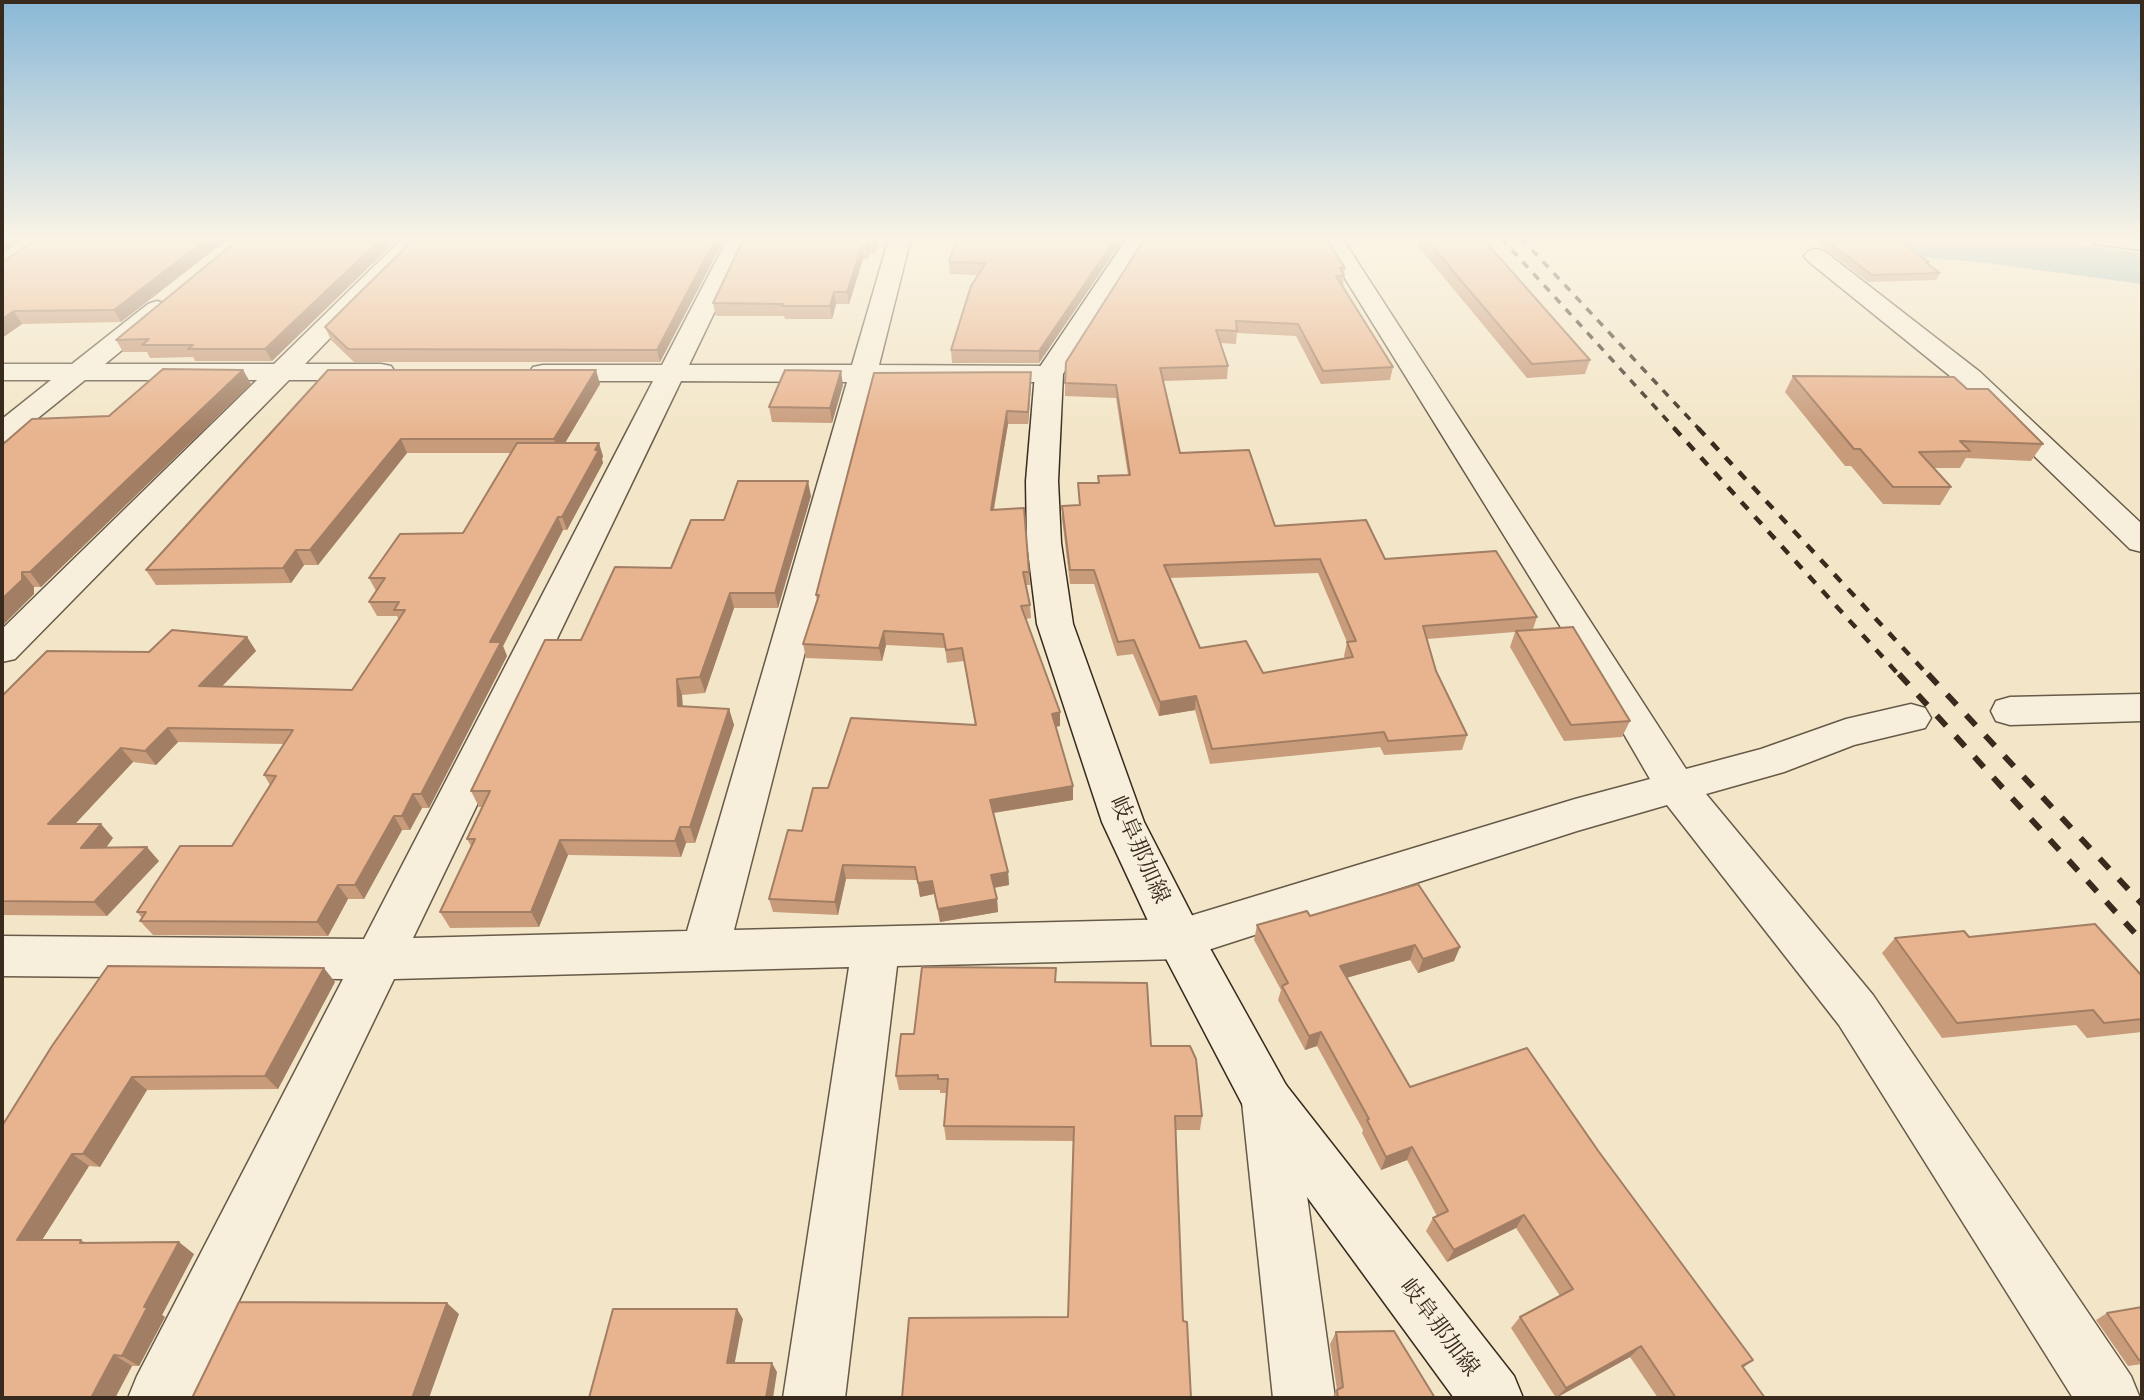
<!DOCTYPE html>
<html>
<head>
<meta charset="utf-8">
<style>
  body { margin:0 }
  #map { position:relative; width:2144px; height:1400px; overflow:hidden; background:#f3e6c8; font-family:"EB Garamond",serif }
  canvas { display:block }
  .frame { position:absolute; inset:0; border:4px solid #382b1e; pointer-events:none }
</style>
</head>
<body>
<div id="map">
<canvas width="2144" height="1400"></canvas>
<div class="frame"></div>
</div>
<script>
const context = document.querySelector('canvas').getContext('2d');
context.lineJoin = 'round';
function poly(rows) {
  const path = new Path2D();
  for (const r of rows) {
    path.moveTo(r[0], r[1]);
    for (let i = 2; i < r.length; i += 2) path.lineTo(r[i], r[i + 1]);
  }
  return path;
}
function fill(path, color) {
  context.fillStyle = color;
  context.fill(path, 'evenodd');
}
function stroke(path, color, width, dash) {
  context.strokeStyle = color;
  context.lineWidth = width;
  context.lineCap = dash ? 'butt' : 'round';
  context.setLineDash(dash || []);
  context.stroke(path);
}
function write(font, color, halo, rows, align = 'center') {
  context.font = font + ' "EB Garamond","Noto Serif JP",serif';
  context.lineWidth = 5;
  context.setLineDash([]);
  context.textBaseline = 'middle';
  context.strokeStyle = halo;
  context.fillStyle = color;
  for (const [text, x, y, turn = 0] of rows) {
    context.save();
    context.translate(x, y);
    context.rotate((+turn || 0) * Math.PI / 180);
    context.textAlign = isNaN(turn) ? turn : align;
    if (halo) context.strokeText(text, 0, 0);
    context.fillText(text, 0, 0);
    context.restore();
  }
}
fill(poly([
  [1851,238,2025,238,2142,253,2142,284,1986,263,1876,253,1859,248,1851,238]
]), '#9ebdbe');
const minor = poly([
  [403,238,427,238,305,364,381,364,391,366,395,372,391,378,381,380,289,380,15,659,2,662,2,629,257,380,85,380,12,439,2,442,2,419,51,380,2,380,2,364,72,364,148,304,157,301,166,304,170,309,166,314,105,364,274,364,403,238],
  [728,238,750,238,689,365,852,365,889,238,911,238,879,365,1049,366,1059,368,1063,374,1059,380,1049,382,874,382,734,930,1180,919,1575,799,1650,779,1578,655,1320,238,1342,238,1686,769,1761,749,1846,719,1911,704,1925,708,1931,718,1925,728,1854,745,1784,772,1706,794,1873,995,2131,1376,2140,1398,2073,1398,1839,1025,1667,805,1577,831,1180,959,897,966,845,1398,783,1398,849,967,394,979,192,1398,128,1398,137,1376,343,979,2,976,2,936,364,939,653,381,543,381,533,379,529,373,533,367,543,365,662,365,728,238],
  [681,381,847,382,687,931,413,938,681,381],
  [2091,238,2142,238,2142,250,2102,245,2094,243,2091,238],
  [1816,249,1824,251,1980,372,2142,524,2142,552,2130,549,1960,384,1808,261,1804,256,1808,251,1816,249],
  [2142,694,2142,721,2010,725,1996,721,1991,711,1996,701,2010,697,2142,694],
  [1268,1077,1286,1085,1294,1102,1335,1398,1273,1398,1242,1102,1250,1085,1268,1077]
]);
const secondary = poly([
  [1127,238,1149,238,1063,374,1058,481,1061,543,1073,624,1144,822,1197,925,1286,1085,1514,1376,1523,1398,1454,1398,1250,1119,1163,953,1102,822,1037,624,1027,543,1026,481,1035,374,1127,238]
]);
stroke(minor, '#675a48', 3);
stroke(secondary, '#382b1e', 3);
fill(minor, '#f7efdb');
fill(secondary, '#f7efdb');
stroke(poly([
  [1501,238,1676,430],
  [1521,238,1700,430]
]), '#382b1e', 3.5, [8, 8]);
stroke(poly([
  [1674,428,1900,676],
  [1698,428,1929,676]
]), '#382b1e', 4.5, [10, 10]);
stroke(poly([
  [1899,674,2142,941],
  [1928,674,2142,904]
]), '#382b1e', 6, [14, 14]);
fill(poly([
  [39,238,229,238,121,322,22,324,2,338,2,262],
  [240,238,399,238,272,361,195,361,193,357,150,358,147,352,123,352,116,340],
  [725,238,660,362,354,362,331,340,325,327],
  [744,238,880,238,875,253,870,253,868,259,863,259,849,304,836,304,832,319,785,319,784,316,716,316,713,303],
  [1124,238,1039,363,952,363,951,350,978,275,950,274,949,262],
  [1145,238,1345,268,1343,286,1393,367,1390,380,1321,384,1296,336,1237,333,1236,344,1220,343,1228,366,1227,379,1163,381,1180,453,1275,526,1385,559,1537,617,1533,629,1630,721,1622,737,1564,741,1510,647,1515,632,1427,639,1436,671,1467,735,1462,750,1384,755,1380,747,1210,764,1195,710,1159,716,1133,654,1117,656,1094,584,1070,584,1062,519,1062,506,1079,505,1078,483,1098,483,1098,476,1128,475,1116,398,1065,396,1065,383],
  [1318,573,1347,642,1344,656,1345,659,1263,673,1200,648,1170,578],
  [1419,238,1474,238,1590,360,1585,374,1527,378,1417,245],
  [1811,238,1895,238,1929,262,1928,264,1940,273,1936,280,1868,282],
  [243,370,251,384,41,587,34,587,34,594,2,626,2,445,109,416],
  [328,370,600,384,565,443,603,456,602,459,603,463,567,530,563,530,503,646,507,656,429,808,422,808,410,830,402,830,364,899,348,899,328,936,153,935,140,921,142,918,137,912,232,846,270,785,264,775,284,744,178,742,156,765,133,762,75,824,113,838,106,848,159,861,107,916,2,915,2,696,149,652,247,637,256,651,222,686,352,690,399,620,397,616,377,616,369,602,376,591,369,578,463,533,511,453,407,453,318,565,304,565,291,583,156,585,146,570],
  [1031,372,1031,385,1028,424,1008,424,994,510,1029,572,1030,585,1026,585,1030,605,1031,618,1026,619,1060,726,1056,727,1073,786,1073,800,994,813,1008,872,1009,885,994,888,997,899,998,912,940,922,934,894,920,897,917,880,846,879,838,915,773,912,769,899,802,831,828,788,975,725,964,661,947,663,945,648,886,645,882,661,806,658,803,644,817,600,816,595],
  [1793,376,1967,389,2043,444,2031,461,1966,458,1960,468,1934,468,1951,487,1940,505,1883,504,1851,466,1845,466,1785,392],
  [843,385,832,423,772,422,769,407],
  [811,496,778,608,734,608,705,693,682,695,683,706,729,709,734,725,695,843,686,843,681,857,568,855,539,927,450,928,440,912,471,846,467,839,482,807,479,807,471,791,581,640,671,568],
  [1310,916,1460,947,1454,961,1418,973,1410,960,1346,978,1410,1087,1599,1152,1753,1360,1743,1368,1765,1398,1658,1398,1630,1357,1556,1398,1511,1328,1520,1317,1560,1296,1516,1228,1447,1262,1426,1231,1433,1218,1437,1216,1407,1160,1381,1170,1362,1133,1363,1130,1317,1046,1305,1050,1278,1000,1281,990,1254,940,1257,925],
  [1969,937,2142,976,2142,1032,2087,1038,2076,1025,1942,1038,1882,953,1895,938],
  [335,982,278,1089,147,1090,100,1167,89,1166,42,1240,81,1240,86,1243,194,1254,162,1315,165,1317,139,1366,132,1366,115,1398,2,1398,2,1126],
  [1056,982,1151,1046,1202,1116,1200,1130,1176,1130,1068,1317,1073,1141,946,1140,944,1126,947,1093,940,1093,940,1090,899,1090,896,1076,914,1034],
  [2142,1307,2142,1364,2128,1366,2096,1320,2107,1313],
  [1336,1332,1435,1398,1332,1398,1337,1390,1330,1344]
]), '#c89b7b');
fill(poly([
  [2,238,26,238,2,254],
  [208,238,229,238,121,322,114,310],
  [382,238,399,238,272,361,265,349],
  [716,238,725,238,660,362,657,350],
  [874,238,880,238,875,253,873,241],
  [1116,238,1124,238,1039,363,1039,351],
  [869,241,870,253,868,259,867,247],
  [862,247,863,259,849,304,847,292],
  [834,292,836,304,832,319,830,306],
  [14,311,22,324,2,338,2,319],
  [243,370,251,384,41,587,30,572],
  [596,370,600,384,559,453,554,439],
  [841,371,843,385,832,423,830,408],
  [1031,372,1031,385,1028,424,1028,412],
  [1007,411,1008,424,991,523,991,510],
  [401,439,407,453,318,565,310,550],
  [599,443,603,456,602,459,603,463,567,530,562,517],
  [808,481,811,496,778,608,775,593],
  [558,517,563,530,503,646,507,656,429,808,421,794,490,642],
  [296,550,304,565,291,583,283,568],
  [22,572,34,587,34,594,2,626,2,599],
  [730,593,734,608,705,693,700,677],
  [884,631,886,645,882,661,879,648],
  [247,637,256,651,209,700,199,686],
  [677,679,682,695,683,722,678,706],
  [1196,696,1195,710,1159,716,1160,702],
  [729,709,734,725,695,843,690,827],
  [1060,712,1060,726,1053,727,1052,714],
  [168,728,178,742,156,765,145,751],
  [121,748,133,762,62,838,48,824],
  [1073,786,1073,800,991,813,990,800],
  [413,794,422,808,410,830,402,816],
  [394,816,402,830,364,899,355,885],
  [101,824,113,838,95,862,81,848],
  [680,827,686,843,681,857,675,841],
  [560,840,568,855,539,927,531,912],
  [147,847,159,861,107,916,94,902],
  [843,865,846,879,838,915,835,902],
  [1008,872,1009,885,992,888,991,875],
  [932,881,934,894,920,897,918,883],
  [338,885,348,899,328,936,317,922],
  [997,899,998,912,940,922,938,909],
  [1415,945,1410,960,1335,981,1340,966],
  [1460,947,1454,961,1418,973,1423,959],
  [324,968,335,982,278,1089,265,1076],
  [1321,1032,1317,1046,1305,1050,1309,1036],
  [132,1077,147,1090,100,1167,83,1154],
  [1412,1147,1407,1160,1381,1170,1386,1157],
  [72,1154,89,1166,35,1251,17,1240],
  [1524,1215,1516,1228,1447,1262,1454,1250],
  [179,1242,194,1254,162,1315,165,1317,139,1366,122,1356,144,1307],
  [447,1303,459,1314,429,1398,412,1398],
  [737,1309,743,1319,733,1372,727,1363],
  [1641,1346,1630,1357,1556,1398,1566,1388],
  [114,1355,132,1366,115,1398,91,1398],
  [772,1363,777,1372,773,1398,766,1398]
]), '#a27e64');
const building = poly([
  [39,238,208,238,114,310,14,311,2,319,2,262,39,238],
  [240,238,382,238,265,349,188,349,193,345,142,345,149,339,116,340,240,238],
  [415,238,716,238,657,350,348,349,325,327,415,238],
  [744,238,874,238,873,241,869,241,867,247,862,247,847,292,834,292,830,306,782,306,783,304,713,303,744,238],
  [957,238,1116,238,1039,351,951,350,971,286,986,263,949,262,957,238],
  [1145,238,1326,238,1345,268,1340,268,1344,276,1336,276,1393,367,1323,371,1298,324,1236,321,1237,331,1216,330,1228,366,1160,368,1180,453,1249,450,1275,526,1366,520,1385,559,1496,551,1537,617,1423,626,1436,671,1467,735,1388,741,1384,732,1212,749,1196,696,1160,702,1134,640,1118,642,1094,570,1070,570,1062,506,1080,505,1078,483,1099,483,1098,476,1130,475,1116,385,1065,383,1066,362,1145,238],
  [1320,559,1356,641,1347,642,1353,657,1263,673,1246,641,1200,648,1164,565,1320,559],
  [1425,238,1474,238,1476,240,1484,240,1590,360,1532,364,1425,238],
  [1823,238,1895,238,1929,262,1925,262,1940,273,1872,275,1823,238],
  [163,369,243,370,30,572,22,572,22,580,2,599,2,445,32,419,109,416,163,369],
  [328,370,596,370,554,439,401,439,310,550,296,550,283,568,146,570,328,370],
  [785,370,841,371,830,408,769,407,785,370],
  [1031,372,1028,412,1007,411,991,510,1024,508,1029,572,1023,572,1030,605,1021,606,1060,712,1052,714,1073,786,990,800,1008,872,991,875,997,899,938,909,932,881,918,883,915,867,843,865,835,902,769,899,788,830,802,831,813,788,828,788,851,718,976,725,962,648,946,650,943,634,884,631,879,648,803,644,819,595,816,595,874,373,1031,372],
  [1793,376,1954,377,1967,389,1988,389,2043,444,1960,441,1970,451,1919,452,1951,487,1893,487,1860,449,1854,449,1793,376],
  [517,443,599,443,595,450,599,450,562,517,558,517,490,642,501,642,421,794,413,794,402,816,394,816,355,885,338,885,317,922,140,921,146,912,137,912,180,846,232,846,276,776,264,775,293,730,168,728,145,751,121,748,48,824,101,824,81,848,147,847,94,902,2,901,2,696,47,651,149,652,172,630,247,637,199,686,352,690,405,610,394,610,399,602,369,602,385,578,369,578,400,534,463,533,517,443],
  [738,481,808,481,775,593,730,593,700,677,677,679,678,706,729,709,690,827,680,827,675,841,560,840,531,912,440,912,475,839,467,839,490,791,471,791,545,640,581,640,615,567,671,568,691,520,724,520,738,481],
  [1573,627,1630,721,1571,725,1516,631,1573,627],
  [1418,884,1460,947,1423,959,1415,945,1340,966,1410,1087,1527,1048,1599,1152,1753,1360,1742,1366,1765,1398,1676,1398,1641,1346,1566,1388,1520,1317,1573,1289,1524,1215,1454,1250,1433,1218,1448,1211,1412,1147,1386,1157,1367,1120,1369,1119,1321,1032,1309,1036,1282,986,1288,983,1257,925,1307,911,1310,916,1418,884],
  [2095,924,2142,976,2142,1019,2104,1023,2093,1010,1957,1023,1895,938,1964,931,1969,937,2095,924],
  [108,966,324,968,265,1076,132,1077,83,1154,72,1154,17,1240,81,1240,80,1243,179,1242,144,1307,148,1306,122,1356,114,1355,91,1398,2,1398,2,1126,52,1046,108,966],
  [922,967,1056,968,1055,982,1147,983,1151,1046,1190,1046,1196,1059,1202,1116,1175,1116,1183,1321,1187,1322,1191,1398,902,1398,909,1318,1068,1317,1074,1127,944,1126,948,1079,938,1079,938,1075,896,1076,901,1034,914,1034,922,967],
  [239,1302,447,1303,412,1398,192,1398,239,1302],
  [2142,1307,2142,1360,2139,1360,2107,1313,2142,1307],
  [613,1309,737,1309,727,1363,772,1363,766,1398,589,1398,613,1309],
  [1394,1331,1435,1398,1338,1398,1337,1390,1343,1387,1336,1332,1394,1331]
]);
fill(building, '#e8b48f');
stroke(building, '#a27e64', 2);
const sky = context.createLinearGradient(0, 0, 0, 434);
sky.addColorStop(0, '#8ab8d7');
sky.addColorStop(0.55, '#faf4e6');
sky.addColorStop(1, '#faf4e600');
context.fillStyle = sky;
context.fillRect(0, 0, 2144, 434);
write('23px', '#382b1e', '#f7efdb', [
  ["岐阜那加線",1139,850,66],
  ["岐阜那加線",1439,1328,53]
]);
</script>
</body>
</html>
